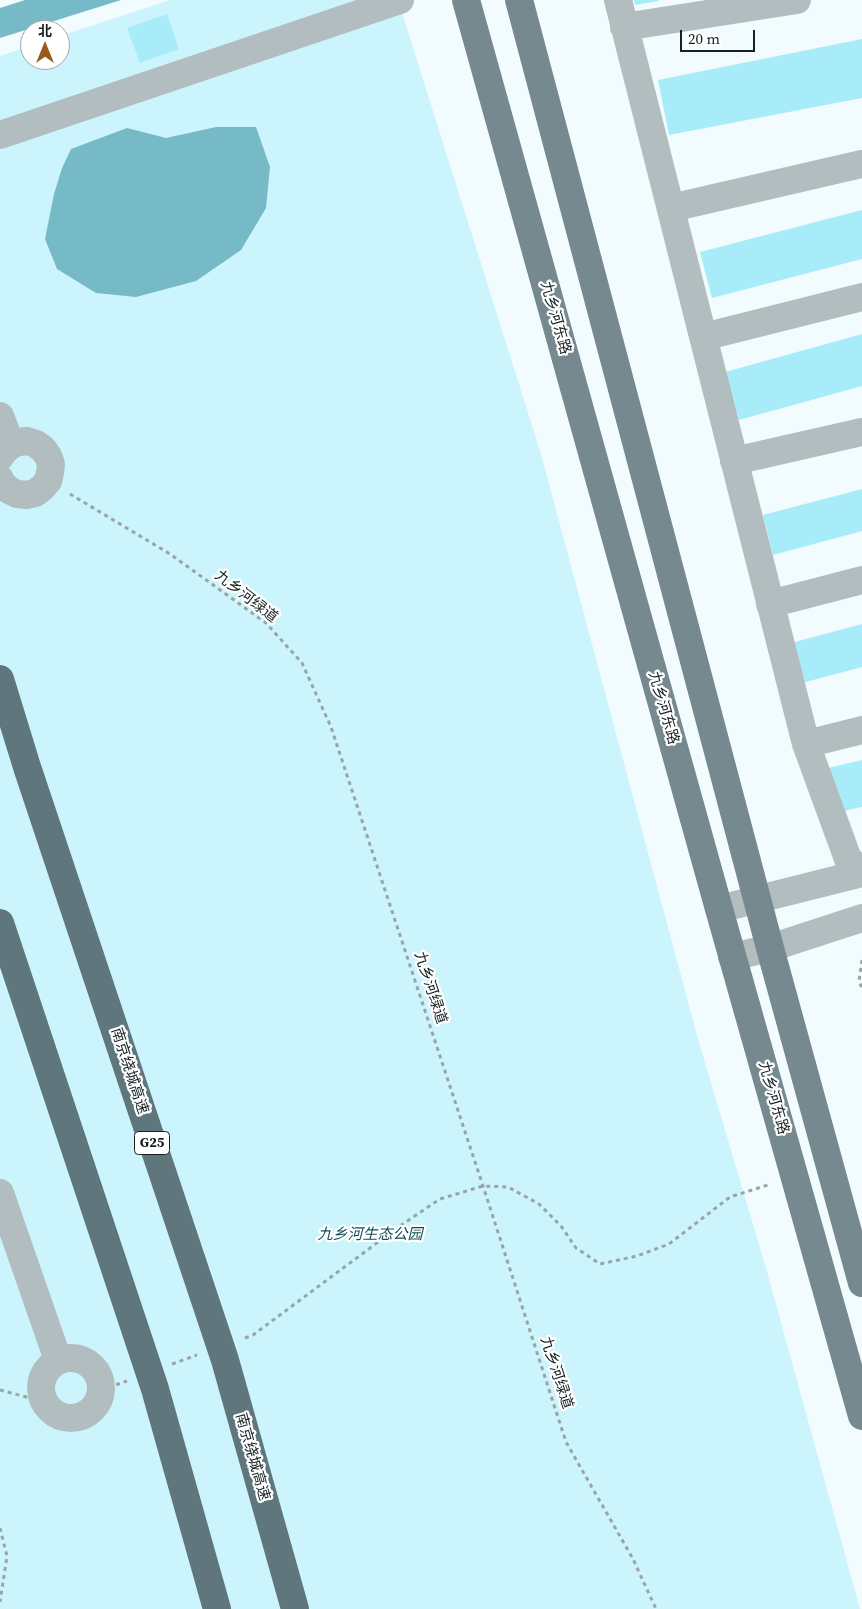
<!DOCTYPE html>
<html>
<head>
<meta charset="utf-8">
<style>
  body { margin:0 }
  #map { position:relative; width:862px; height:1609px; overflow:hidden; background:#f2fcfe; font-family:"Source Serif 4","Noto Sans SC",serif }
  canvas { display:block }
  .north { position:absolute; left:20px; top:20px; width:50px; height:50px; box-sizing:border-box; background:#fff; border:1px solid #a2a6a7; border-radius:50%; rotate:0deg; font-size:14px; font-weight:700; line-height:20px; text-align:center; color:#172022 }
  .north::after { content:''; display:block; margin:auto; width:18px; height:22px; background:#985b1d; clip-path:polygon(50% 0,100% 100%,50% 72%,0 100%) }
  .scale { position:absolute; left:680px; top:30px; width:75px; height:22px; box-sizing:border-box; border:2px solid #172022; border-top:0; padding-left:6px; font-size:15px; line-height:18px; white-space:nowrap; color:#172022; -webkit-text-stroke:4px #fff; paint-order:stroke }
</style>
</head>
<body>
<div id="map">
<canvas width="862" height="1609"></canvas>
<div class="north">北</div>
<div class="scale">20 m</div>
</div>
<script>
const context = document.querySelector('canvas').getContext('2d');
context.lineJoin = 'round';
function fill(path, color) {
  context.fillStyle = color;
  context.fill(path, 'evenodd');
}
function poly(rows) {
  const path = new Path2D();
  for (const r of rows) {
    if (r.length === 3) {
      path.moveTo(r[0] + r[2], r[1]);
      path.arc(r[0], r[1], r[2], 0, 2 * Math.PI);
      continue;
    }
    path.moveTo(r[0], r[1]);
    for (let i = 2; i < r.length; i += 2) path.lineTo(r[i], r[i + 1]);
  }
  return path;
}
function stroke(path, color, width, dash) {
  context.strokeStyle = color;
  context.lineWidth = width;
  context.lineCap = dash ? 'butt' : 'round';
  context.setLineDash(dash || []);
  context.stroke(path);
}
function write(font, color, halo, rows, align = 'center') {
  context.font = font + ' "Source Serif 4","Noto Sans SC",serif';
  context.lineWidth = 4.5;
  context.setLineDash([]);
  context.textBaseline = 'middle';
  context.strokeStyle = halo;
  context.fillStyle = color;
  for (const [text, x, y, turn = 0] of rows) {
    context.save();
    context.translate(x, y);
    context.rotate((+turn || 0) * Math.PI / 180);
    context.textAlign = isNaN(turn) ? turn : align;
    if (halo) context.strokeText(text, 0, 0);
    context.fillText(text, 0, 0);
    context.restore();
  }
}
fill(poly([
  [170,0,398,0,541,454,698,1039,766,1268,860,1609,0,1609,0,56,30,46,30,60,60,60,60,36]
]), '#ccf4fc');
fill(poly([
  [25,0,121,0,0,38,0,8],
  [216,127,256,127,270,167,266,208,241,250,196,281,136,297,96,293,57,269,45,239,54,194,62,168,71,149,127,128,166,138]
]), '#77bac7');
fill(poly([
  [634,0,659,0,659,1,635,5],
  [167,14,179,49,140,63,127,28],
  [862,39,862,98,669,135,658,80],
  [862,210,862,259,712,298,700,252],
  [862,334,862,386,739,420,725,372],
  [862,489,862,531,773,555,763,515],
  [862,624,862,667,802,683,791,643],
  [862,760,862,807,839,812,828,768]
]), '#a8ecf9');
stroke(poly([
  [70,494,170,554,266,623,302,663,331,727,483,1186,566,1442,633,1559,656,1609],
  [862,960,859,981,862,988],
  [245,1338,253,1335,397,1228,440,1199,483,1186,508,1187,539,1204,561,1226,576,1248,600,1264,637,1256,669,1244,730,1197,771,1184],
  [172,1364,197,1355],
  [0,1390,45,1402],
  [101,1390,127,1381],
  [0,1528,7,1556,0,1602]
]), '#9aa4a6', 3, [4, 4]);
stroke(poly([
  [618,0,806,744,848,859,862,871],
  [624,27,797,0],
  [0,135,400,0],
  [671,208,862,164],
  [703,337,862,297],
  [0,416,11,445],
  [0,457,4,451,11,445,19,442,27,441,36,444,43,449,48,456,51,464,50,473,48,481,42,488,35,493,26,495,17,494,9,490,2,484,0,479],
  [734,461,862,432],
  [770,604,862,580],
  [806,744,862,730],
  [719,909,862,873],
  [732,957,770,948,862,918],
  [0,1193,58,1360],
  [71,1388,30]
]), '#b2bdbf', 28);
stroke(poly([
  [466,0,719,909,862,1416],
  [519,0,770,948,862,1283]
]), '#75898e', 28);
stroke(poly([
  [0,679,27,767,225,1360,295,1609],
  [0,923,155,1389,217,1609]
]), '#5f777c', 28);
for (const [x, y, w] of [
  [152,1143,35]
]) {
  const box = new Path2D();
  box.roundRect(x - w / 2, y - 11.5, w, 23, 4);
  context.fillStyle = '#fff';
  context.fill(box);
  stroke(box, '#172022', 1);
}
write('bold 14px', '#172022', null, [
  ["G25",152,1143]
]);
write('15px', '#172022', '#fff', [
  ["九乡河东路",555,318,74],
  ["九乡河绿道",246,597,38],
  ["九乡河东路",663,708,74],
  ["九乡河绿道",430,988,72],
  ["南京绕城高速",129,1071,72],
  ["九乡河东路",773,1098,74],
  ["九乡河绿道",556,1373,72],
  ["南京绕城高速",252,1457,74]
]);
write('italic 15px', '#104c56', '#fff', [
  ["九乡河生态公园",370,1235]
]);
</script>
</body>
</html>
